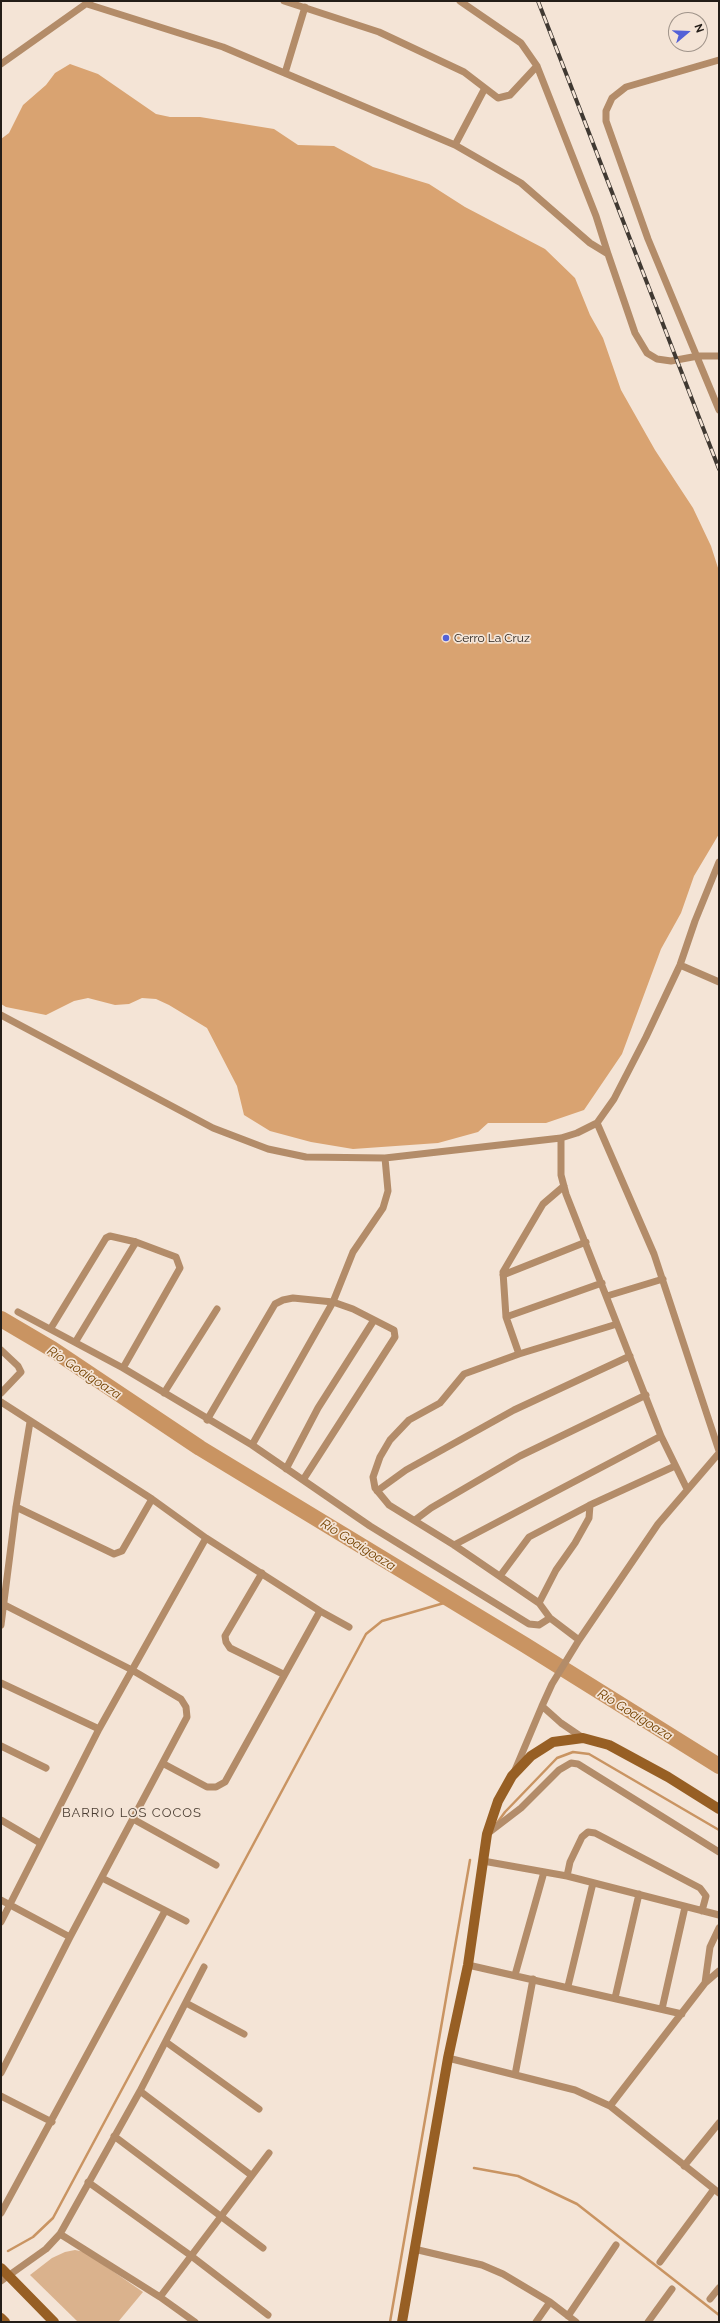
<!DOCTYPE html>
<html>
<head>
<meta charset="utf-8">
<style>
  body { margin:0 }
  #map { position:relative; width:720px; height:2323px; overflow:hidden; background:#f4e4d6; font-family:Raleway,sans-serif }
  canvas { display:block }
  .frame { position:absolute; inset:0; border:2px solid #231d18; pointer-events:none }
  .north { position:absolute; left:668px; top:12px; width:40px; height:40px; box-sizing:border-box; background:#f4e4d6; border:1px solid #a0948a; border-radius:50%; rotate:71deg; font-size:11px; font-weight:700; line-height:16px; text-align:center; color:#231d18 }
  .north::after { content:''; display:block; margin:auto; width:14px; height:18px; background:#5361d7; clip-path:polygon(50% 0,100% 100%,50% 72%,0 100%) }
</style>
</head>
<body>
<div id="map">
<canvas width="720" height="2323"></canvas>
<div class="frame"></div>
<div class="north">N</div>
</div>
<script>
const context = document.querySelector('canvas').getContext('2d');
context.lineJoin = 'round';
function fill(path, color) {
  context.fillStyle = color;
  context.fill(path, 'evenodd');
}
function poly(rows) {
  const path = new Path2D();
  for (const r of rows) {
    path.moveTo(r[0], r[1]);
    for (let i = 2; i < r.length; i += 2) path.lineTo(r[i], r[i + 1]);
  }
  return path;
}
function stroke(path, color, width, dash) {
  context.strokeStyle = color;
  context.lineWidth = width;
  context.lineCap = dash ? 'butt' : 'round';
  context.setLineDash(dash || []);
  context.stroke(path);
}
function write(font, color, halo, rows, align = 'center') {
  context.font = font + ' Raleway,sans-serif';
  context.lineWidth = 3.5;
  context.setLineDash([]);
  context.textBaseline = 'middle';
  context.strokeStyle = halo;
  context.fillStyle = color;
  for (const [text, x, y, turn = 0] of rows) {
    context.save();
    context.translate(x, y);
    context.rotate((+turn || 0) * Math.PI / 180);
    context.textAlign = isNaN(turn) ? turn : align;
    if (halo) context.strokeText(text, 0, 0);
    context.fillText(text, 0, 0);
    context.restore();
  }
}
fill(poly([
  [75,2250,85,2252,143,2292,118,2322,78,2322,30,2275,52,2258,65,2252]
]), '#dab28d');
fill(poly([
  [70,64,98,74,156,114,170,117,200,117,274,129,298,145,334,146,373,167,429,184,465,207,545,249,575,278,590,315,603,338,621,390,655,450,693,508,711,546,719,571,719,834,694,876,681,913,661,949,622,1054,584,1110,546,1123,488,1123,478,1132,438,1143,353,1149,311,1142,270,1131,244,1115,237,1086,207,1028,169,1005,156,999,142,998,129,1004,115,1005,88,998,74,1001,46,1015,6,1007,1,1004,1,139,9,133,23,105,46,85,55,73]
]), '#d9a371');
stroke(poly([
  [497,1823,505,1812,557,1758,573,1752,589,1754,719,1830],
  [474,2168,518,2176,577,2204,719,2315],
  [8,2251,33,2237,53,2218,366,1634,382,1621,451,1601],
  [390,2322,470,1860]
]), '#c99462', 2.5);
stroke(poly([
  [1,1319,52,1349,200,1448,525,1645,719,1766]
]), '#c99462', 16);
stroke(poly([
  [284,1,379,32,464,72,498,98,510,95,537,66],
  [460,1,521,43,537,66,596,216,608,254],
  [87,4,223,47,455,145,521,183,590,243,608,254,635,333,647,353,657,359,671,361,698,356,719,356],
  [719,60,626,87,612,98,606,111,606,121,648,239,719,410],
  [1,64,90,1],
  [285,73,305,7],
  [455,145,485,88],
  [680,965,719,982],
  [1,1015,213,1128,268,1149,306,1157,385,1158,561,1138,577,1133,597,1123,614,1099,646,1037,680,965,695,921,719,862],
  [597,1123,654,1254,719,1451],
  [561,1138,561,1175,566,1194,661,1436,687,1489],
  [503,1275,586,1242],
  [607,1296,663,1279],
  [18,1312,123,1368,252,1445,370,1526,529,1624,539,1625,550,1618],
  [506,1317,602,1283],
  [51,1328,106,1238,110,1236,136,1242,176,1257,180,1268,123,1368],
  [76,1341,136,1242],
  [1,1350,18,1366,21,1372,1,1393],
  [519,1354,506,1317,503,1272,543,1204,564,1186],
  [164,1393,217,1309],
  [1,1402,152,1499,206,1538,320,1611,349,1627],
  [207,1420,275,1304,283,1300,293,1298,333,1302,353,1309,394,1330,395,1337,303,1480],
  [252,1445,333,1302,353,1252,383,1208,388,1191,385,1158],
  [286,1469,318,1408,374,1320],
  [377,1491,406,1470,514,1410,630,1356],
  [16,1507,114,1554,122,1551,152,1499],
  [415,1520,431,1508,520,1456,646,1395],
  [454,1545,661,1436],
  [262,1573,225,1636,226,1642,230,1648,283,1674],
  [500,1576,529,1537,590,1505,675,1466],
  [1,1603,132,1670,181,1699,186,1707,187,1717,70,1937,1,2073],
  [539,1603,556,1570,575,1543,589,1518,590,1505],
  [1,1625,16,1507,30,1422],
  [579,1640,550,1618,539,1603,454,1545,389,1505,375,1488,373,1477,380,1457,390,1440,409,1420,440,1403,464,1374,519,1354,617,1324],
  [1,1683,99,1729],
  [583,1738,561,1723,542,1706,552,1684,579,1640,658,1524,719,1453],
  [1,1746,46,1768],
  [164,1764,207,1787,216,1787,225,1782,320,1611],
  [515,1770,542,1706],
  [133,1819,216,1865],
  [1,1820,40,1843],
  [487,1834,521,1808,559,1770,571,1763,578,1764,719,1852],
  [483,1861,567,1876,719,1915],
  [567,1876,570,1862,582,1837,588,1832,595,1833,700,1888,706,1896,702,1911],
  [102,1878,186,1921],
  [1,1900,70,1937],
  [1,1922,99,1729,206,1538],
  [468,1965,682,2014],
  [515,1975,544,1872],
  [705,1983,710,1947,719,1928],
  [568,1986,593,1883],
  [615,1998,639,1894],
  [186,2003,244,2034],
  [662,2009,685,1907],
  [166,2042,259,2109],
  [448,2058,575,2090,610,2106,719,2193],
  [515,2075,533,1979],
  [140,2091,251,2175],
  [1,2096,52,2122],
  [610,2106,705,1983,719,1971],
  [114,2136,263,2248],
  [684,2166,719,2123],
  [88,2182,190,2255,268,2315],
  [1,2213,165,1911],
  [60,2234,160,2297,195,2322],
  [414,2249,482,2265,503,2274,550,2302,576,2322],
  [660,2262,714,2189],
  [1,2281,46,2249,60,2234,140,2091,204,1967],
  [160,2297,269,2153],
  [710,2299,719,2288],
  [568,2316,616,2245],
  [536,2322,550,2302],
  [648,2322,672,2289]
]), '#b38c69', 7);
stroke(poly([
  [1,2268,54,2322],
  [1,2318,5,2322],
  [402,2322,448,2058,468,1965,487,1834,498,1801,512,1776,531,1756,553,1742,583,1738,609,1745,668,1777,719,1809]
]), '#975f24', 10);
const rail = poly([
  [538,1,719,469]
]);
stroke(rail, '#403932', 4);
stroke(rail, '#f4e4d6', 2.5, [8]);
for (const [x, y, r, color] of [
  [446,638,4,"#5361d7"]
]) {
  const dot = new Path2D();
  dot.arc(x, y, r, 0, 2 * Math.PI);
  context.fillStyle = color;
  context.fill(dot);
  stroke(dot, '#f4e4d6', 1.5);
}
write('12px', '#231d18', '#f4e4d6', [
  ["Cerro La Cruz",454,638]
], 'left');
write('italic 13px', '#744200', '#f4e4d6', [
  ["Río Goaigoaza",84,1373,33],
  ["Río Goaigoaza",358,1545,32],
  ["Río Goaigoaza",635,1715,32]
]);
context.letterSpacing = '1px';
write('13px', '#4a3d32', '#f4e4d6', [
  ["BARRIO LOS COCOS",132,1813]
]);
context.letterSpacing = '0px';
</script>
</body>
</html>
